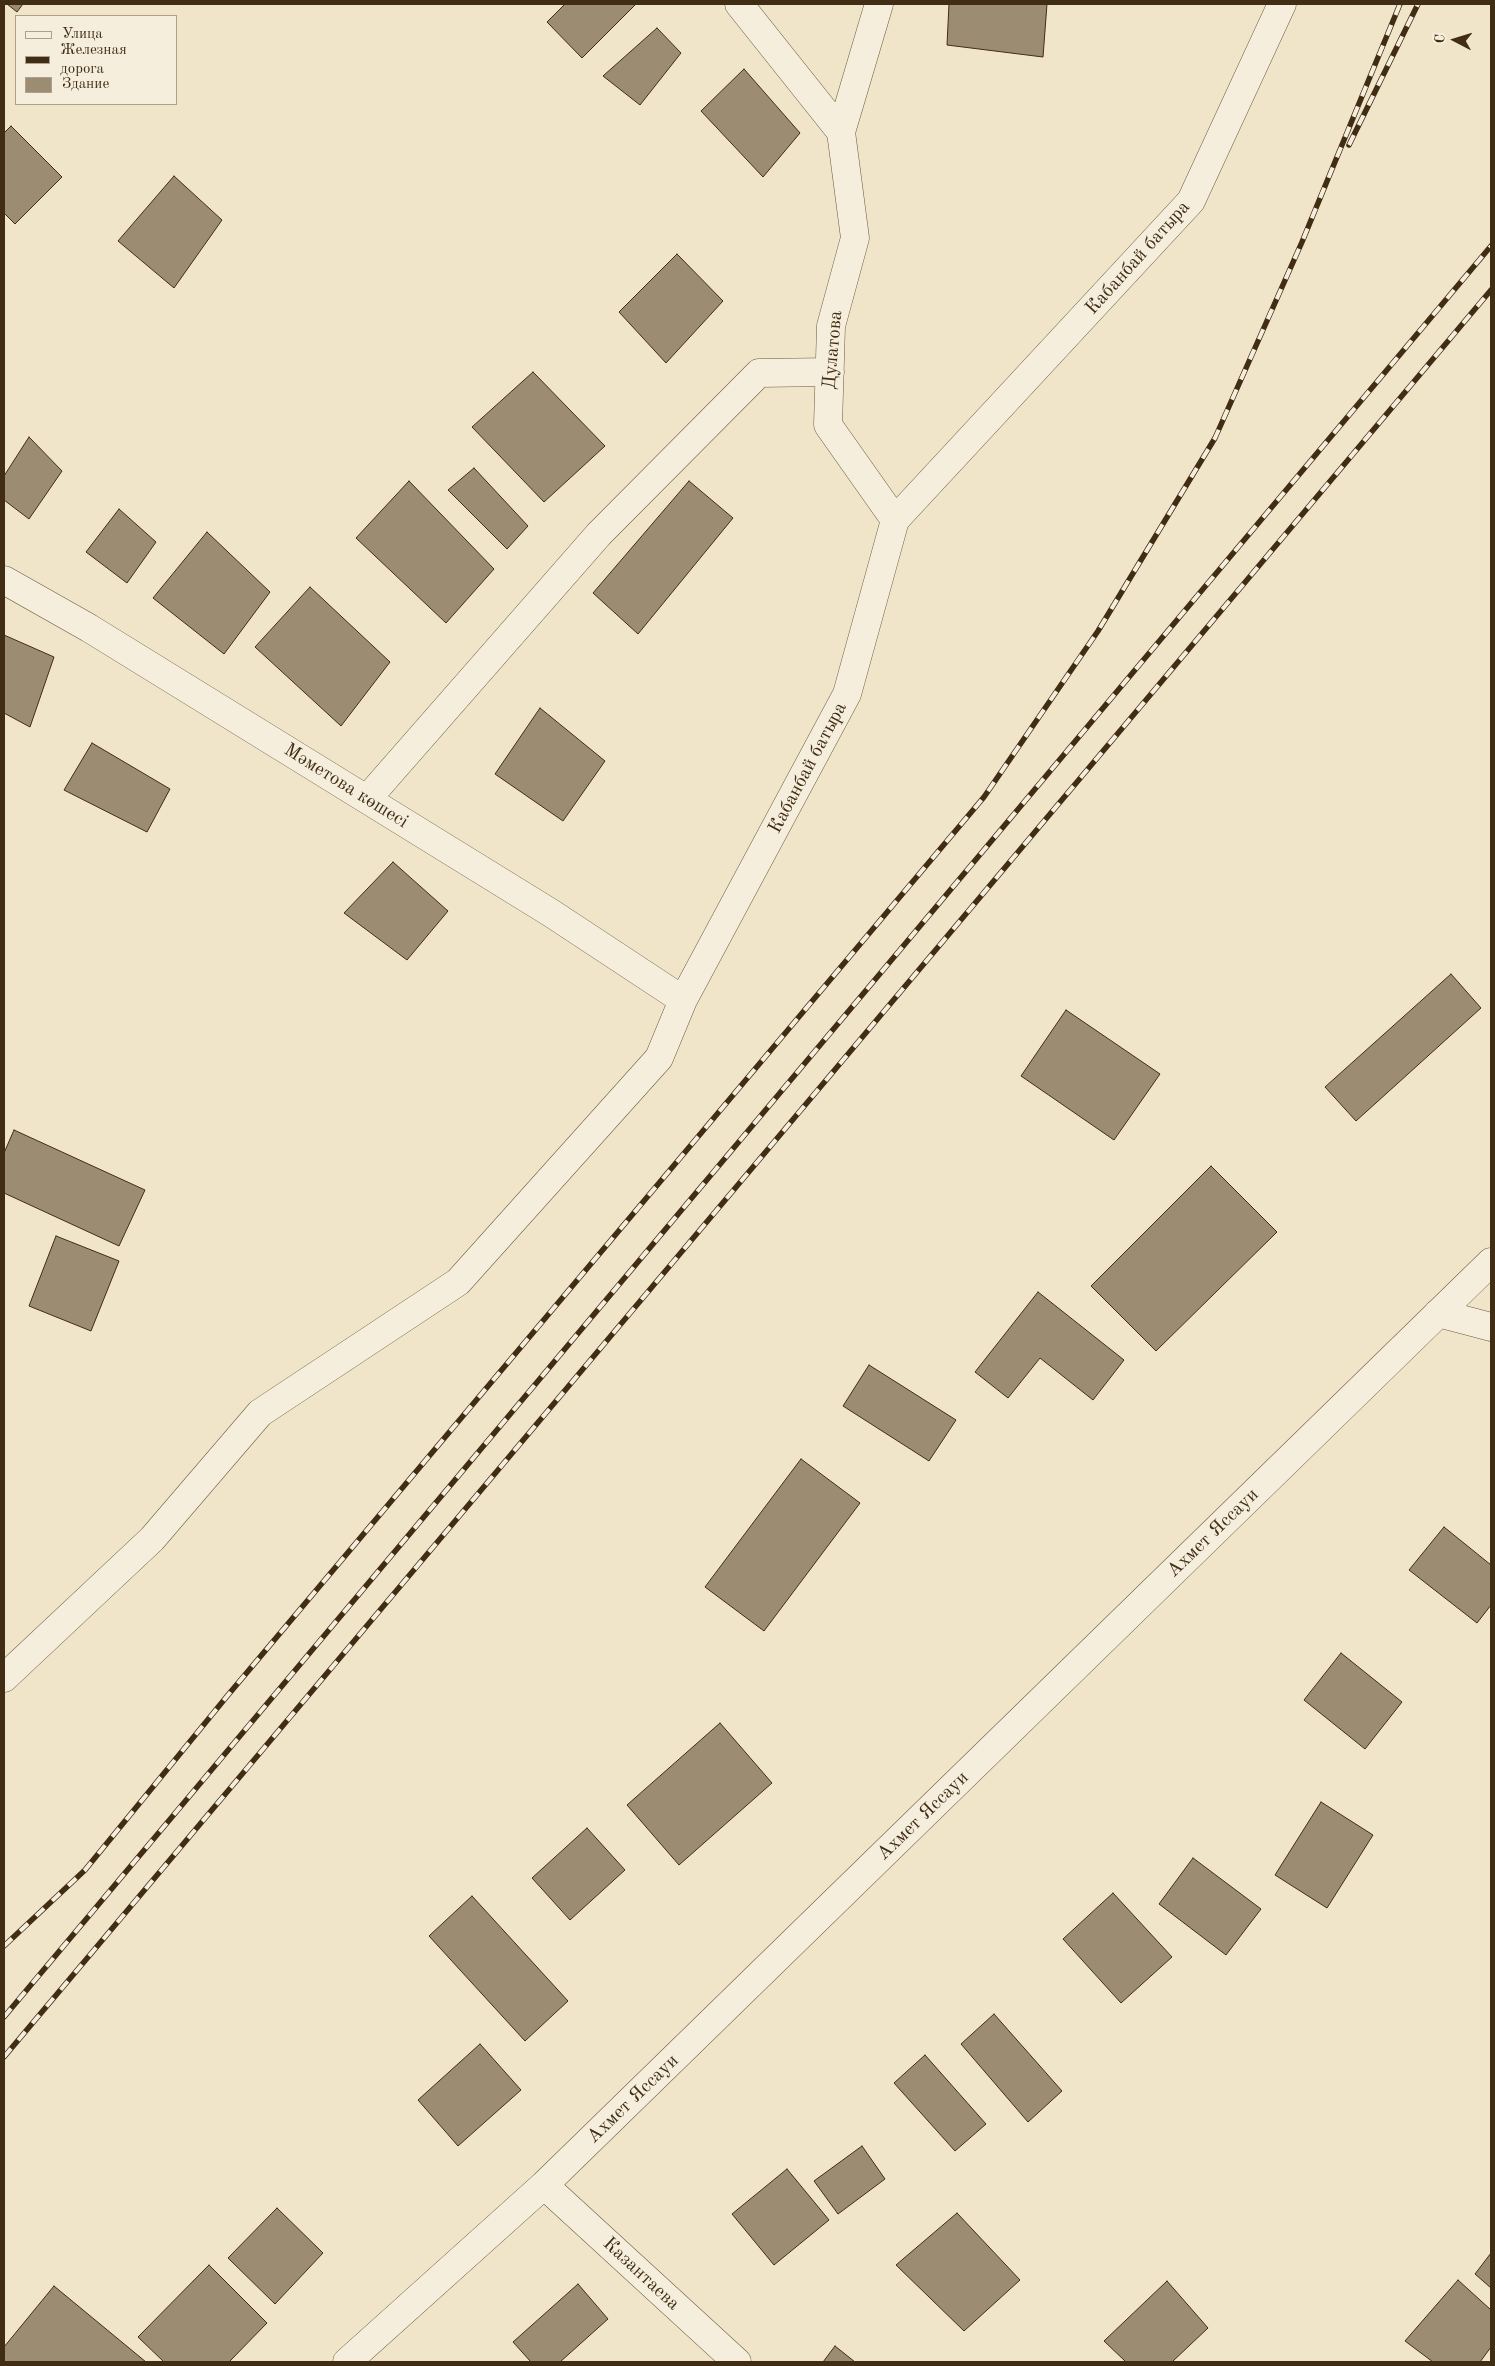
<!DOCTYPE html>
<html>
<head>
<meta charset="utf-8">
<style>
  body { margin:0 }
  #map { position:relative; width:1495px; height:2366px; overflow:hidden; background:#f0e5c9; font-family:"Old Standard TT",serif }
  canvas { display:block }
  .frame { position:absolute; inset:0; border:5px solid #412c14; pointer-events:none }
  .legend { position:absolute; left:15px; top:15px; width:162px; height:90px; box-sizing:border-box; background:#f5eedc; border:1px solid #ada08c; margin:0; padding:6px 9px; list-style:none; font-size:15px; color:#412c14 }
  .legend li { display:flex; align-items:center; gap:10px; height:25px }
  .legend b { width:25px; border:1px solid #ada08c }
  .north { position:absolute; left:1430px; top:15px; width:50px; height:50px; -webkit-text-stroke:4px #f5eedc; paint-order:stroke; rotate:275deg; font-size:14px; font-weight:700; line-height:20px; text-align:center; color:#412c14 }
  .north::after { content:''; display:block; margin:auto; width:18px; height:22px; background:#412c14; clip-path:polygon(50% 0,100% 100%,50% 72%,0 100%) }
</style>
</head>
<body>
<div id="map">
<canvas width="1495" height="2366"></canvas>
<div class="frame"></div>
<ul class="legend">
<li><b style="height:6px;background:#f5eedc"></b>Улица</li>
<li><b style="height:6px;background:#412c14"></b>Железная дорога</li>
<li><b style="height:14px;background:#9c8c72"></b>Здание</li>
</ul>
<div class="north">С</div>
</div>
<script>
const context = document.querySelector('canvas').getContext('2d');
context.lineJoin = 'round';
function fill(path, color) {
  context.fillStyle = color;
  context.fill(path, 'evenodd');
}
function poly(rows) {
  const path = new Path2D();
  for (const r of rows) {
    path.moveTo(r[0], r[1]);
    for (let i = 2; i < r.length; i += 2) path.lineTo(r[i], r[i + 1]);
  }
  return path;
}
function stroke(path, color, width, dash) {
  context.strokeStyle = color;
  context.lineWidth = width;
  context.lineCap = dash ? 'butt' : 'round';
  context.setLineDash(dash || []);
  context.stroke(path);
}
function write(font, color, halo, rows, align = 'center') {
  context.font = font + ' "Old Standard TT",serif';
  context.lineWidth = 4;
  context.setLineDash([]);
  context.textBaseline = 'middle';
  context.strokeStyle = halo;
  context.fillStyle = color;
  for (const [text, x, y, turn = 0] of rows) {
    context.save();
    context.translate(x, y);
    context.rotate((+turn || 0) * Math.PI / 180);
    context.textAlign = isNaN(turn) ? turn : align;
    if (halo) context.strokeText(text, 0, 0);
    context.fillText(text, 0, 0);
    context.restore();
  }
}
const building = poly([
  [7,4,23,4,17,12,7,4],
  [565,4,636,4,582,58,547,22,565,4],
  [949,4,1047,4,1043,57,947,45,949,4],
  [657,28,681,53,640,105,603,76,657,28],
  [744,69,800,133,763,177,701,111,744,69],
  [11,126,62,177,15,224,4,213,4,133,11,126],
  [174,176,222,220,174,288,118,241,174,176],
  [677,254,723,301,666,363,619,312,677,254],
  [533,372,605,446,544,502,472,427,533,372],
  [29,437,62,471,29,519,4,500,4,476,29,437],
  [474,468,528,526,507,549,448,490,474,468],
  [409,481,494,569,446,623,356,538,409,481],
  [689,481,733,518,638,634,593,593,689,481],
  [119,509,156,542,127,583,86,552,119,509],
  [207,532,270,592,224,654,153,598,207,532],
  [310,587,390,662,341,726,255,647,310,587],
  [4,635,54,657,30,727,4,713,4,635],
  [540,708,605,761,563,821,495,774,540,708],
  [92,743,170,789,147,832,64,790,92,743],
  [393,862,448,911,407,960,344,913,393,862],
  [1451,974,1481,1008,1356,1121,1325,1087,1451,974],
  [1066,1010,1160,1074,1114,1140,1021,1076,1066,1010],
  [14,1130,145,1190,119,1246,4,1193,4,1153,14,1130],
  [1211,1166,1277,1232,1156,1351,1091,1286,1211,1166],
  [56,1236,119,1261,91,1331,29,1306,56,1236],
  [1038,1292,1124,1360,1093,1400,1040,1358,1008,1398,975,1372,1038,1292],
  [869,1365,956,1420,929,1461,843,1406,869,1365],
  [801,1459,860,1503,764,1631,705,1587,801,1459],
  [1444,1527,1491,1565,1491,1605,1477,1623,1409,1570,1444,1527],
  [1341,1653,1402,1702,1365,1749,1304,1700,1341,1653],
  [720,1723,772,1783,679,1865,627,1805,720,1723],
  [1321,1802,1373,1835,1327,1908,1275,1875,1321,1802],
  [587,1828,625,1870,570,1920,532,1878,587,1828],
  [1193,1858,1261,1909,1226,1955,1159,1904,1193,1858],
  [1113,1893,1172,1957,1121,2003,1063,1939,1113,1893],
  [472,1896,568,2001,525,2041,429,1936,472,1896],
  [994,2014,1062,2091,1028,2122,961,2044,994,2014],
  [480,2044,521,2090,458,2146,418,2100,480,2044],
  [925,2055,986,2124,955,2151,894,2083,925,2055],
  [862,2146,885,2179,838,2214,814,2181,862,2146],
  [787,2169,829,2220,774,2265,732,2214,787,2169],
  [277,2208,323,2253,275,2304,228,2258,277,2208],
  [957,2213,1020,2280,964,2331,896,2265,957,2213],
  [1491,2253,1491,2288,1475,2274,1491,2253],
  [209,2265,267,2323,229,2362,164,2362,138,2337,209,2265],
  [1458,2280,1491,2310,1491,2347,1480,2362,1433,2362,1405,2341,1458,2280],
  [1167,2281,1208,2328,1172,2362,1126,2362,1104,2341,1167,2281],
  [578,2284,608,2319,560,2362,531,2362,513,2342,578,2284],
  [54,2286,146,2362,4,2362,4,2347,54,2286],
  [835,2346,855,2362,823,2362,835,2346]
]);
fill(building, '#9c8c72');
stroke(building, '#412c14', 1);
const minor = poly([
  [739,4,841,132,855,238,831,326,828,425,895,520],
  [841,132,879,4],
  [4,580,89,628,551,913,683,1000],
  [367,799,599,534,759,373,830,372],
  [1438,1313,1491,1327],
  [4,1678,152,1539,260,1413,458,1282,659,1058,683,1000,847,694,895,520,1191,201,1282,4],
  [544,2185,737,2362],
  [347,2362,544,2185,1491,1262]
]);
stroke(minor, '#6d5a41', 29);
stroke(minor, '#f5eedc', 28);
const rail = poly([
  [1349,145,1418,4],
  [4,1946,85,1870,228,1695,984,797,1098,631,1215,438,1302,242,1400,4],
  [4,2017,1491,246],
  [4,2057,1491,290]
]);
stroke(rail, '#412c14', 5.5);
stroke(rail, '#f5eedc', 4, [11]);
write('19px', '#412c14', '#f5eedc', [
  ["Кабанбай батыра",1138,258,-48],
  ["Дулатова",833,350,-85],
  ["Кабанбай батыра",808,768,-62],
  ["Мәметова көшесі",346,786,32],
  ["Ахмет Яссауи",1213,1533,-44],
  ["Ахмет Яссауи",923,1816,-44],
  ["Ахмет Яссауи",633,2099,-44],
  ["Казантаева",641,2274,43]
]);
</script>
</body>
</html>
